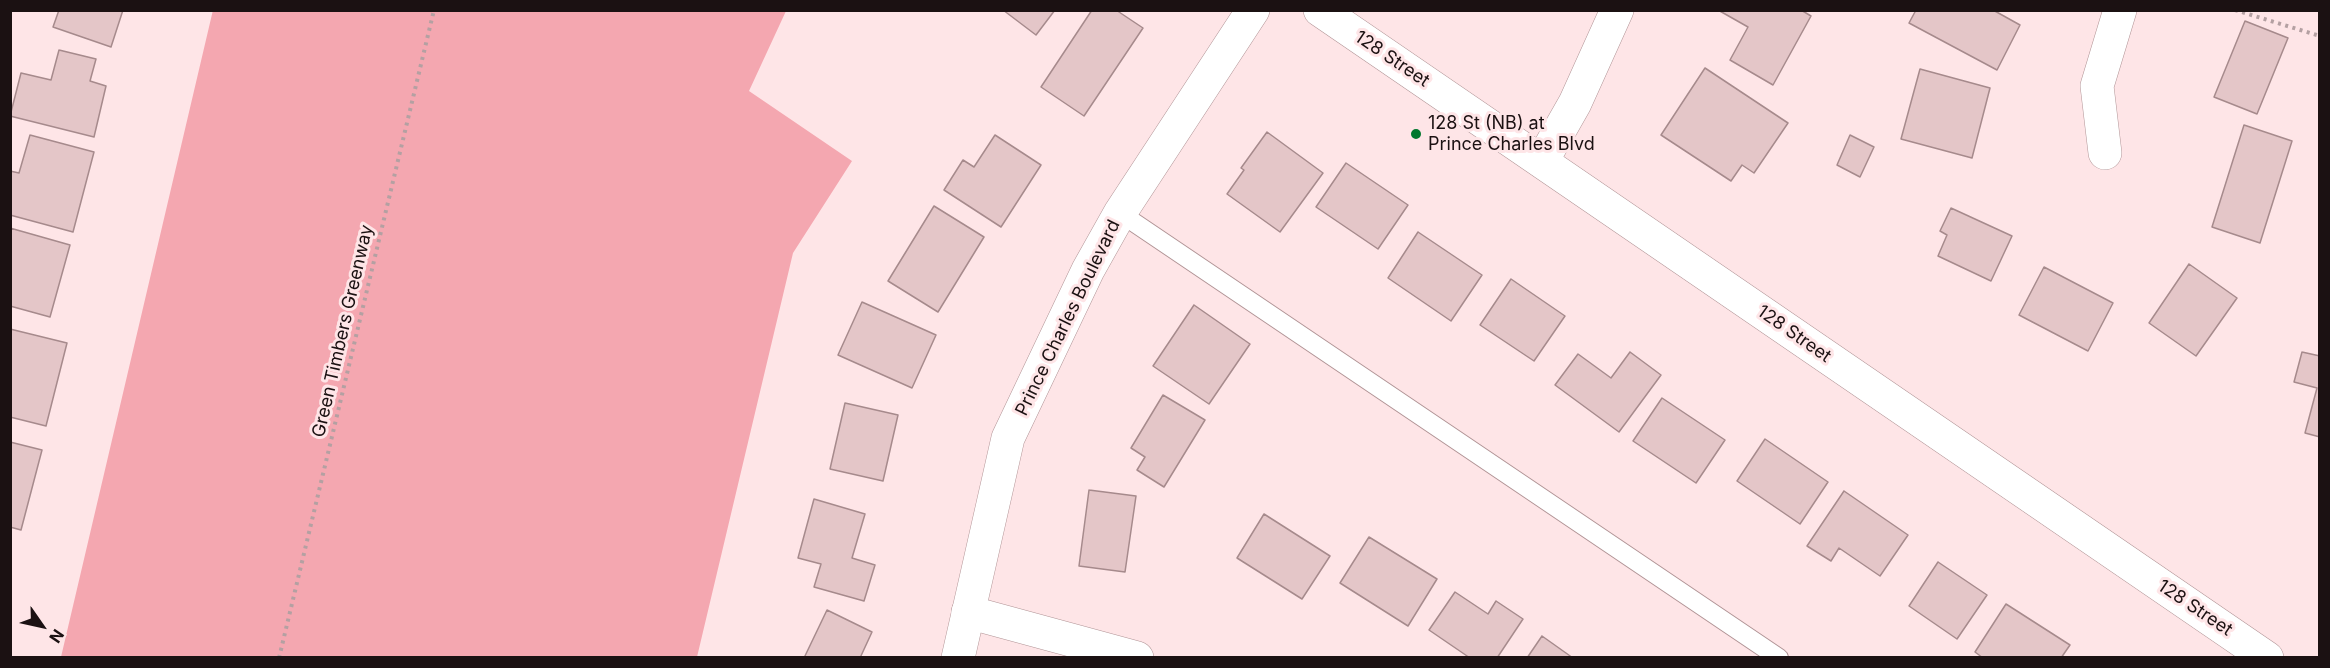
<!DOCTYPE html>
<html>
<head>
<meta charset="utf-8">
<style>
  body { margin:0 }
  #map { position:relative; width:2330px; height:668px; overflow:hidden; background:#fee5e7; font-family:Inter,sans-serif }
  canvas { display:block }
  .frame { position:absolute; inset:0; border:12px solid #1b1112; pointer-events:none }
  .north { position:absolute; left:12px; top:596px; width:60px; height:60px; -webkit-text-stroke:4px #fee5e7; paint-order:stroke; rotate:124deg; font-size:16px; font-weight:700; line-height:24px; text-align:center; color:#1b1112 }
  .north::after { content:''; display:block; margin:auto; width:21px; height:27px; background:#1b1112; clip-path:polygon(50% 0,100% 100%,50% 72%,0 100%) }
</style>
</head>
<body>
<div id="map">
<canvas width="2330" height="668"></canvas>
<div class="frame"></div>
<div class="north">N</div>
</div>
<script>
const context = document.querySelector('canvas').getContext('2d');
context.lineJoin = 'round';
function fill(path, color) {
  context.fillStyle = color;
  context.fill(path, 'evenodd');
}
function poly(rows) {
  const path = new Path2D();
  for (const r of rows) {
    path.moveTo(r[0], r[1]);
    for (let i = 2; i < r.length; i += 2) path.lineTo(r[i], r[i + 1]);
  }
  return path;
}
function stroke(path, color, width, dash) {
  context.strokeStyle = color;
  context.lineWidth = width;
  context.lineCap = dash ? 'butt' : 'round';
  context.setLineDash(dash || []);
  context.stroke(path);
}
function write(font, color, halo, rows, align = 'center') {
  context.font = font + ' Inter,sans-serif';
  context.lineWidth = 6;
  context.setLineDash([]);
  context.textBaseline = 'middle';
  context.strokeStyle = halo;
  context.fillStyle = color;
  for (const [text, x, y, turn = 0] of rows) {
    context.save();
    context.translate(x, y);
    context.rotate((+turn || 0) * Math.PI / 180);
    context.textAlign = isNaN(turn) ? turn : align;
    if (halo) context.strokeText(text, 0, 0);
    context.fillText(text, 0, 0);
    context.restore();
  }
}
fill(poly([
  [213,10,786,11,749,91,852,161,793,253,697,657,61,657]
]), '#f4a7b0');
const building = poly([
  [59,10,123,10,111,47,53,27,59,10],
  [1003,10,1055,10,1036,35,1003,10],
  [1092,10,1116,10,1143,28,1084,116,1041,87,1092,10],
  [1718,10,1801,10,1811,16,1773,85,1730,60,1748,27,1718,10],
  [1916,10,1993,10,2020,25,1997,70,1909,23,1916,10],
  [2245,21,2288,38,2257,114,2214,97,2245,21],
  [59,50,96,59,90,81,106,86,94,137,10,116,21,73,51,80,59,50],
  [1705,68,1788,123,1754,173,1742,165,1731,181,1661,135,1705,68],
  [1920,69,1990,88,1972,158,1901,139,1920,69],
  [2244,125,2292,141,2260,243,2212,227,2244,125],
  [1267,132,1323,173,1280,232,1227,194,1244,170,1241,168,1267,132],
  [30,135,94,152,73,232,10,215,10,171,19,173,30,135],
  [995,135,1041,165,1001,227,944,190,963,160,974,167,995,135],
  [1850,135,1874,147,1860,177,1837,165,1850,135],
  [1346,163,1408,205,1378,249,1316,207,1346,163],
  [934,206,984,237,938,312,888,281,934,206],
  [1951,208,2012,236,1991,281,1938,256,1947,235,1940,231,1951,208],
  [10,228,70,245,50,317,10,306,10,228],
  [1418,232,1482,275,1451,321,1388,278,1418,232],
  [2189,264,2237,298,2196,356,2149,323,2189,264],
  [2044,267,2113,303,2088,351,2019,315,2044,267],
  [1511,279,1565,316,1534,361,1480,325,1511,279],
  [862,302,936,335,912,388,838,355,862,302],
  [1194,305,1250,344,1209,404,1153,366,1194,305],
  [10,329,67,343,46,426,10,417,10,329],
  [1630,352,1661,375,1619,432,1555,385,1578,354,1611,378,1630,352],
  [2302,352,2320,356,2320,437,2305,433,2317,388,2294,382,2302,352],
  [1163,395,1205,420,1164,487,1137,470,1145,457,1131,448,1163,395],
  [1662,398,1725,440,1696,483,1633,441,1662,398],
  [845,403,898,415,883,481,830,469,845,403],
  [1765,439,1828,482,1800,524,1737,481,1765,439],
  [10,442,42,450,21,530,10,527,10,442],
  [1089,490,1136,496,1125,572,1079,566,1089,490],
  [1844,491,1908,535,1880,576,1839,548,1831,561,1807,546,1844,491],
  [814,499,865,514,852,558,875,565,864,601,814,587,821,564,798,558,814,499],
  [1264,514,1330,556,1302,599,1237,558,1264,514],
  [1369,537,1437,579,1408,626,1340,583,1369,537],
  [1938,562,1987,595,1957,639,1909,606,1938,562],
  [1455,592,1488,614,1496,601,1523,619,1497,658,1470,658,1429,630,1455,592],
  [2006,604,2070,645,2061,658,1983,658,1975,652,2006,604],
  [827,610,872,632,860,658,804,658,827,610],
  [1542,636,1573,658,1527,658,1542,636]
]);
fill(building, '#e4c6c8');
stroke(building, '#a68a8c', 1.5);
const service = poly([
  [1120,213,1779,658]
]);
const minor = poly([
  [2105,153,2097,86,2120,10],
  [1542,161,1575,103,1617,10],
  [968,612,1137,658]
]);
const tertiary = poly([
  [958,658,1008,438,1088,270,1120,213,1253,10]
]);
const secondary = poly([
  [1320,10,2267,658]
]);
stroke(service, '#b19496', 20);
stroke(minor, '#b19496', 34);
stroke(tertiary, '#b19496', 34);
stroke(secondary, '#b19496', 34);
stroke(poly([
  [2235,10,2320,36],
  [279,658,434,10]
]), '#b4a0a2', 4, [3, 4.5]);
stroke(service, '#fff', 18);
stroke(minor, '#fff', 33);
stroke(tertiary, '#fff', 33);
stroke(secondary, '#fff', 33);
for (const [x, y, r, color] of [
  [1416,134,6,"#00772d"]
]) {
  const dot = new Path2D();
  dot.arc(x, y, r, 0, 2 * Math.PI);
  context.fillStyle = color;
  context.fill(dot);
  stroke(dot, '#fee5e7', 2);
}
write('18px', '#1b1112', '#fee5e7', [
  ["128 Street",1392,59,34],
  ["Prince Charles Boulevard",1068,318,-64],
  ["Green Timbers Greenway",343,331,-77],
  ["128 Street",1794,334,35],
  ["128 Street",2195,608,34]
]);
write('18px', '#1b1112', '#fee5e7', [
  ["128 St (NB) at",1428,124],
  ["Prince Charles Blvd",1428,145]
], 'left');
</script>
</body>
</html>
